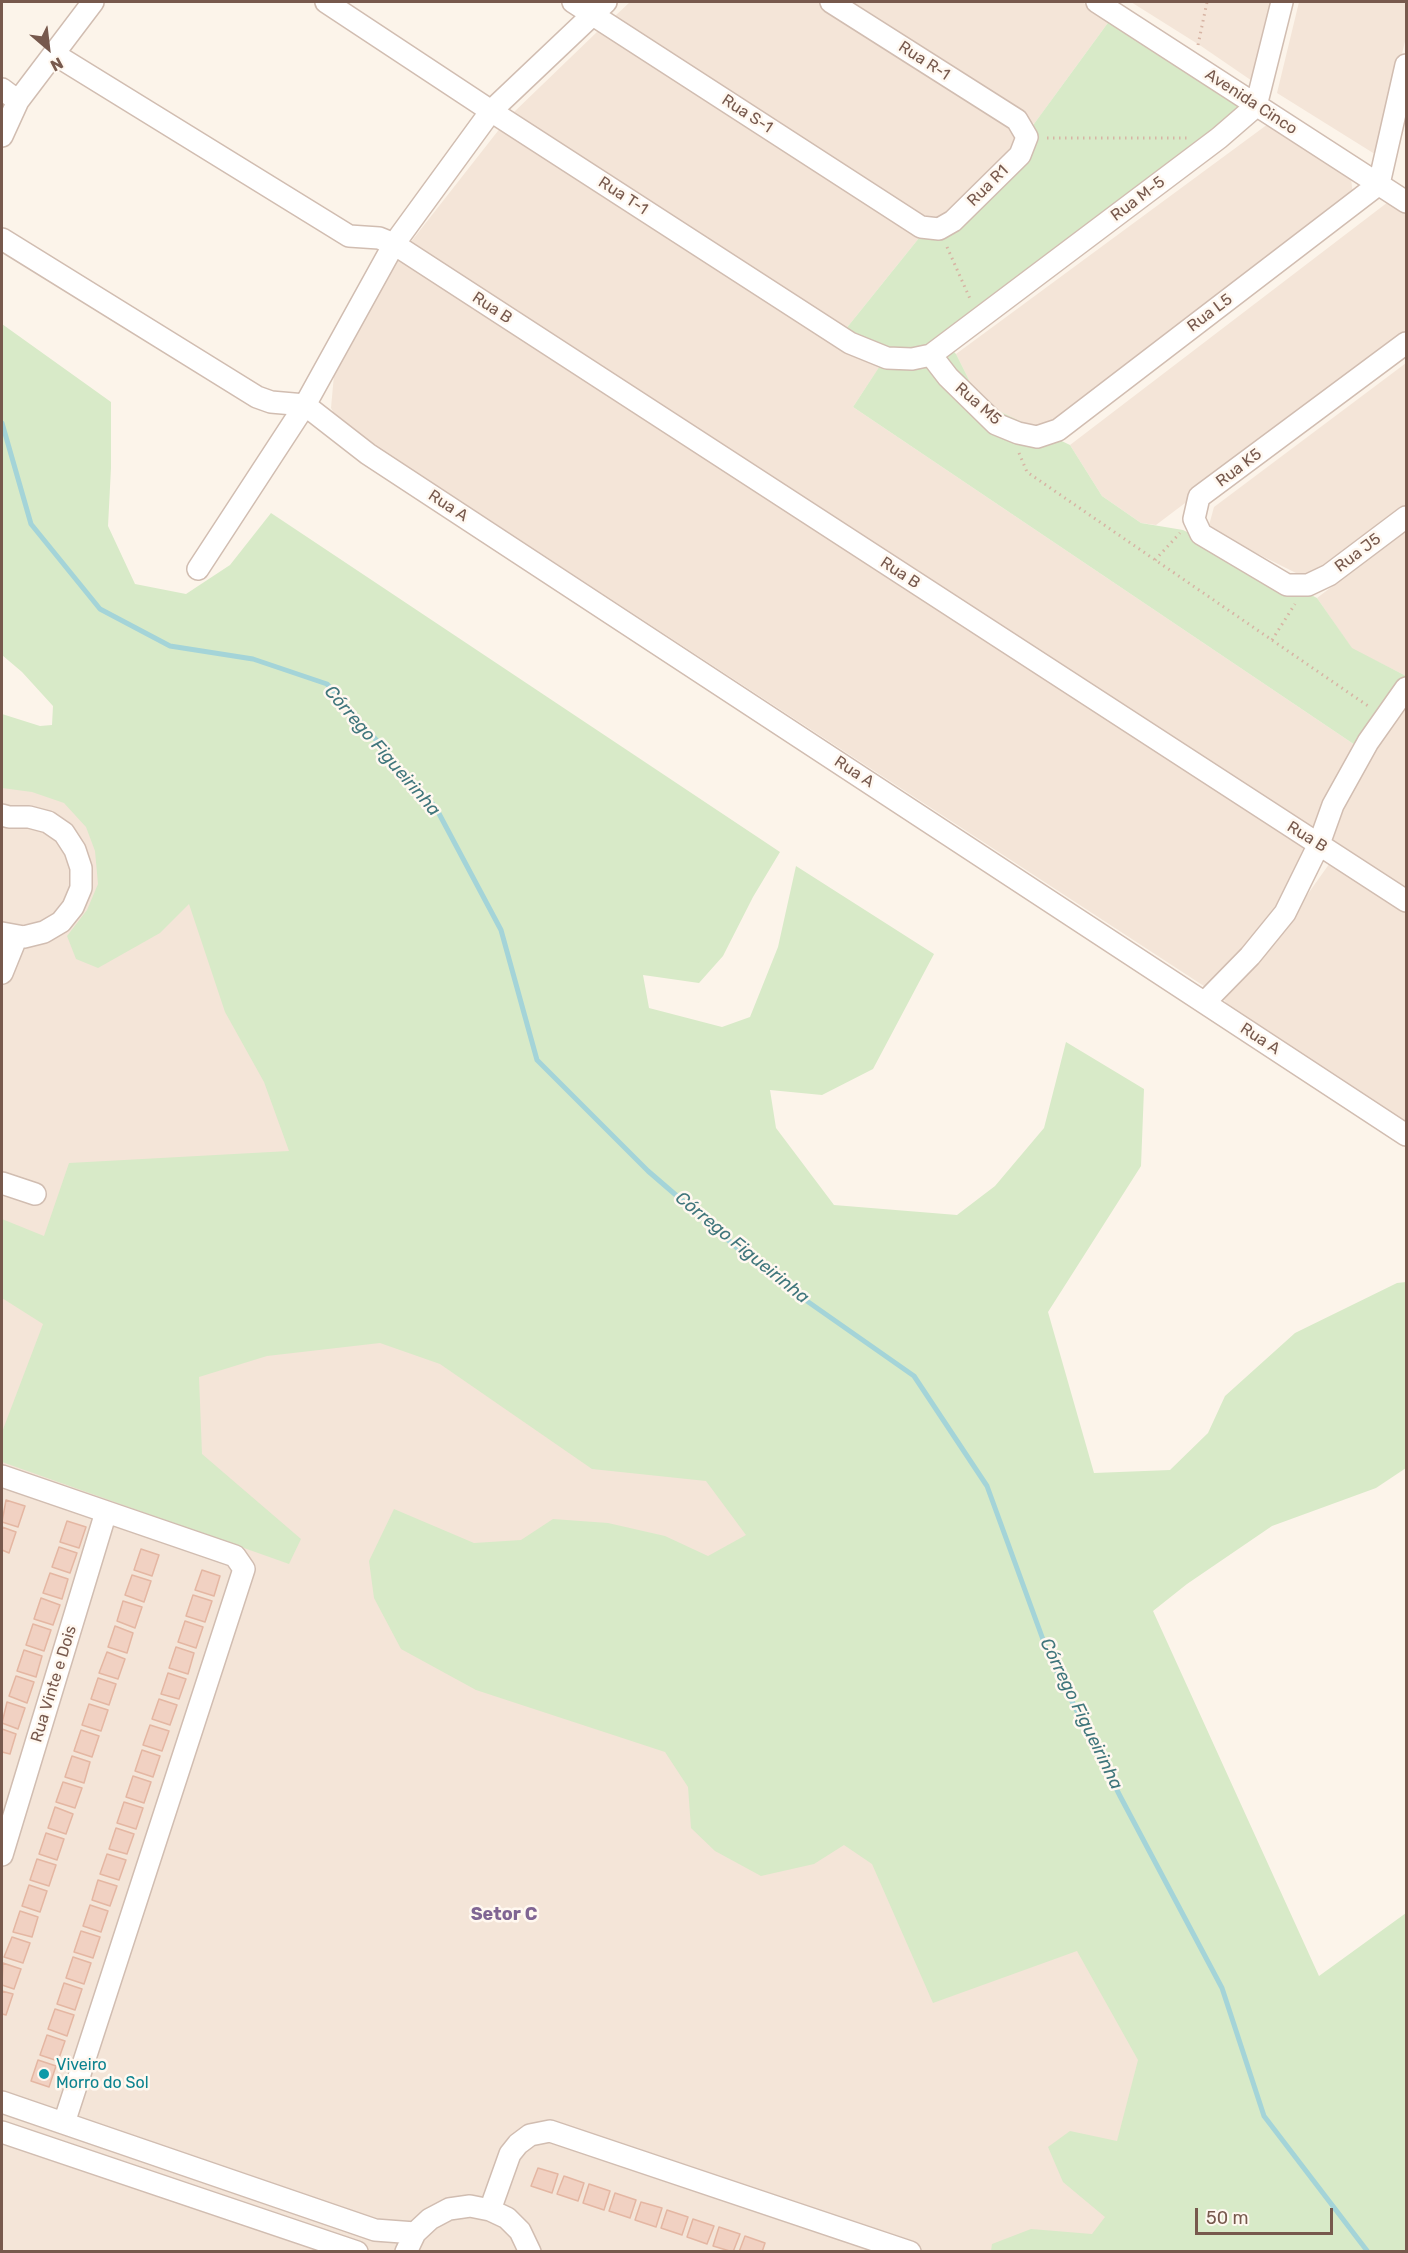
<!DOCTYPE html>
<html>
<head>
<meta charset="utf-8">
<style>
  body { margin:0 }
  #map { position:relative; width:1408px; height:2253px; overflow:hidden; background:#fcf4ea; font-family:Rubik,sans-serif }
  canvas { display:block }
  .frame { position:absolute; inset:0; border:3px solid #77594d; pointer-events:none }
  .north { position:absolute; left:18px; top:18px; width:60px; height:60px; -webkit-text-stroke:4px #fff8f0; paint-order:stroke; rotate:152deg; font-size:16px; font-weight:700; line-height:24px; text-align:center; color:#77594d }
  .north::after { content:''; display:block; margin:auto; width:21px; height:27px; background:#77594d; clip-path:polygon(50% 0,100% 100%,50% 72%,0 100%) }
  .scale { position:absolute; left:1195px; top:2208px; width:138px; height:27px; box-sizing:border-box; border:3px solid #77594d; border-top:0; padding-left:8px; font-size:18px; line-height:21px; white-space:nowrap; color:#77594d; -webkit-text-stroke:4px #fff8f0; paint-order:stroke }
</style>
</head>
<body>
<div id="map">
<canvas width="1408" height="2253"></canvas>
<div class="frame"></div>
<div class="north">N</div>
<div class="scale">50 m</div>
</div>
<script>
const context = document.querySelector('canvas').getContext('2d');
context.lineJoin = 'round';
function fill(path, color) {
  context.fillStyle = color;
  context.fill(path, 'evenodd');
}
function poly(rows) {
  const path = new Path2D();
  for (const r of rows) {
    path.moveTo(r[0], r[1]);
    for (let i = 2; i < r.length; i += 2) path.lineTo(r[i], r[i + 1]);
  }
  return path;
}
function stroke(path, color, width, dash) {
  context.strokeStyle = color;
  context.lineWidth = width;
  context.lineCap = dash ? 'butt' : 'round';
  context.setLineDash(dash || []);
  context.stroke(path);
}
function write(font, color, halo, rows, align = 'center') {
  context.font = font + ' Rubik,sans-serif';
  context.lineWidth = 5;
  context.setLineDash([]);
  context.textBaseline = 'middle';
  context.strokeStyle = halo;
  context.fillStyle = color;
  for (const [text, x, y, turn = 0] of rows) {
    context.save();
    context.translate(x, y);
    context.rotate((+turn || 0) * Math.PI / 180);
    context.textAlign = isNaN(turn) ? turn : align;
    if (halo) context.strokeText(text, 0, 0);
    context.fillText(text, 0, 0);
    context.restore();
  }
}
fill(poly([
  [630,2,820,2,1017,128,1017,150,952,214,931,220,615,16],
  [846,2,1082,2,1110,20,1034,124],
  [1131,2,1279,2,1258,85,1201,46],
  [1299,2,1406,2,1406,37,1378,156,1277,93],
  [598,31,919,238,845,330,513,113],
  [1268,124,1351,178,1353,195,1056,422,1031,427,980,402,956,354],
  [501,127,880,366,853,407,1358,747,1315,833,410,243],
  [1388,202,1406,214,1406,336,1156,525,1141,523,1102,496,1070,445],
  [400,256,1311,848,1272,920,1210,990,338,421,331,408,334,375],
  [1406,363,1406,507,1310,580,1208,529,1214,507],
  [1406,530,1406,676,1352,649,1317,598],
  [1406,709,1406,891,1328,840,1347,795,1374,748],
  [2,729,169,782,932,1635,1283,2251,2,2251],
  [1332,860,1362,884,1406,911,1406,1124,1232,1011,1222,997,1268,950]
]), '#f4e5d8');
fill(poly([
  [1110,20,1246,106,939,337,956,354,980,402,1070,445,1102,496,1141,523,1183,530,1317,598,1352,648,1406,676,1358,747,853,407,887,355,845,330,919,238,935,239,945,235,1031,128],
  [2,324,111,402,111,468,108,526,135,584,186,594,230,565,271,513,780,852,753,897,723,956,699,983,643,975,649,1008,722,1027,750,1017,778,947,796,866,934,954,873,1069,822,1095,770,1090,776,1128,834,1205,957,1215,995,1186,1044,1128,1066,1042,1144,1089,1141,1166,1048,1312,1094,1473,1170,1470,1208,1433,1225,1396,1295,1333,1397,1283,1406,1282,1406,1468,1376,1488,1272,1526,1187,1584,1153,1611,1319,1976,1406,1913,1406,2251,991,2251,992,2244,1031,2229,1092,2234,1105,2217,1063,2182,1048,2147,1070,2131,1117,2141,1138,2060,1077,1951,933,2003,872,1864,844,1845,814,1864,761,1876,715,1851,691,1828,688,1787,665,1752,476,1690,401,1649,374,1598,369,1561,394,1509,474,1543,521,1540,553,1519,608,1523,665,1536,708,1556,746,1535,706,1481,592,1469,440,1364,380,1343,267,1356,199,1377,202,1454,301,1539,289,1564,2,1462,2,1432,43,1324,2,1298,2,1219,44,1236,69,1163,289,1151,264,1082,225,1012,189,904,160,933,98,968,76,959,67,936,87,910,98,884,95,851,86,827,64,803,32,792,2,788,2,714,40,726,52,725,53,706,22,672,2,655]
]), '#d8eac8');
stroke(poly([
  [2,423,31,524,100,609,170,646,253,659,327,684,436,808,501,930,537,1060,648,1171,764,1271,914,1376,987,1486,1049,1656,1120,1796,1222,1988,1264,2116,1368,2252]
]), '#a4d4d8', 5);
const building = poly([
  [6,1500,25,1506,18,1527,2,1522,6,1500],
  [67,1521,86,1527,79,1548,60,1542,67,1521],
  [2,1527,16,1532,9,1553,2,1550,2,1527],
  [59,1547,77,1553,70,1573,52,1567,59,1547],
  [141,1549,159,1555,152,1576,134,1570,141,1549],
  [202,1570,220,1576,214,1596,195,1590,202,1570],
  [50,1573,68,1579,62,1599,43,1593,50,1573],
  [132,1575,151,1581,144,1602,125,1595,132,1575],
  [193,1595,212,1601,205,1622,186,1616,193,1595],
  [41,1598,60,1605,53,1625,34,1619,41,1598],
  [123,1601,142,1607,135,1628,117,1621,123,1601],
  [185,1621,203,1627,196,1648,178,1642,185,1621],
  [33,1624,51,1630,44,1651,26,1645,33,1624],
  [115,1626,133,1633,127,1653,108,1647,115,1626],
  [176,1647,194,1653,188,1674,169,1668,176,1647],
  [24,1650,42,1656,36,1677,17,1671,24,1650],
  [107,1652,125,1659,118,1679,99,1673,107,1652],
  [168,1673,186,1679,179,1699,161,1694,168,1673],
  [16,1676,34,1682,27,1703,9,1696,16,1676],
  [98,1678,116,1684,109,1705,91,1699,98,1678],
  [159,1699,177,1705,170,1725,152,1719,159,1699],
  [7,1702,25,1708,18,1729,2,1723,7,1702],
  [89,1704,108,1710,101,1731,82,1725,89,1704],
  [150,1725,169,1731,162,1751,143,1745,150,1725],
  [2,1729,16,1734,10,1754,2,1752,2,1729],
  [81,1730,99,1736,92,1757,74,1751,81,1730],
  [142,1750,160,1756,153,1777,135,1771,142,1750],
  [72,1756,90,1762,84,1783,65,1777,72,1756],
  [133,1776,151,1782,144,1803,126,1797,133,1776],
  [63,1782,82,1788,75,1808,56,1802,63,1782],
  [124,1802,143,1808,136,1829,117,1823,124,1802],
  [55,1807,73,1814,66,1834,48,1828,55,1807],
  [116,1828,134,1834,127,1854,109,1849,116,1828],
  [46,1833,64,1839,57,1860,39,1854,46,1833],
  [107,1854,126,1860,119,1880,100,1874,107,1854],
  [37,1859,56,1865,49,1886,30,1880,37,1859],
  [98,1880,117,1886,110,1906,92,1900,98,1880],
  [29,1885,47,1891,40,1912,22,1906,29,1885],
  [90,1905,108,1911,101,1932,83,1926,90,1905],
  [20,1911,38,1917,32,1937,13,1932,20,1911],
  [81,1931,100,1937,93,1958,74,1952,81,1931],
  [12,1937,30,1943,23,1963,4,1957,12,1937],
  [73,1957,91,1963,84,1984,66,1978,73,1957],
  [3,1963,21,1969,14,1989,2,1985,3,1963],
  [64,1983,82,1989,75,2010,57,2004,64,1983],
  [2,1991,13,1994,6,2015,2,2014,2,1991],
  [55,2009,74,2015,67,2036,48,2029,55,2009],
  [47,2035,65,2041,58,2061,40,2055,47,2035],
  [38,2060,56,2066,49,2087,31,2081,38,2060],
  [538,2168,558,2174,552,2193,531,2186,538,2168],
  [564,2176,584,2183,578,2201,557,2194,564,2176],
  [589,2184,610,2191,604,2210,583,2203,589,2184],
  [615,2193,636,2200,630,2218,609,2211,615,2193],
  [641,2202,662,2208,656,2227,635,2220,641,2202],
  [667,2210,688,2217,682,2235,661,2228,667,2210],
  [693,2219,714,2226,707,2244,687,2237,693,2219],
  [719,2227,740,2234,733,2252,713,2246,719,2227],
  [745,2236,765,2243,762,2252,739,2252,745,2236]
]);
fill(building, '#f1d1c2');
stroke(building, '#e4b6a2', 1.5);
const minor = poly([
  [326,2,491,111,850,343,887,358,912,359,931,355,1219,138,1256,106,1282,2],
  [573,2,921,227,939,229,953,221,1020,155,1027,137,1017,120,831,2],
  [1097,2,1406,202],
  [54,54,349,236,379,238,394,244,1406,901],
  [2,89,18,101],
  [2,136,18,101,93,2],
  [2,239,257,397,271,402,305,405,368,454,1406,1135],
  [1406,343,1199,497,1194,519,1201,534,1287,585,1308,585,1329,575,1406,517],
  [931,355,948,377,996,424,1018,433,1037,437,1058,430,1379,184,1406,65],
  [198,569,305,405,394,244,491,111,606,2],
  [2,815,9,817,29,817,48,822,64,833,75,850,81,868,81,888,73,907,61,922,44,932,24,937,2,933],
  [2,973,17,936],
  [1205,1002,1250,956,1285,913,1319,844,1333,805,1368,742,1406,688],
  [2,1183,35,1194],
  [2,1476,235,1556,244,1569,64,2123],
  [2,1855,106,1512],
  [2,2102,375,2230,415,2233],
  [2,2132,357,2252],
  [490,2210,510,2154,518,2144,530,2135,550,2131,910,2252],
  [406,2252,415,2233,430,2219,449,2209,470,2206,490,2210,507,2218,520,2231,530,2252]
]);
stroke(minor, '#d1bdb1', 24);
stroke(poly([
  [1198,45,1207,2],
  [1047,138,1187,138],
  [947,247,971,301],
  [1019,453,1027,472,1371,708],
  [1155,560,1180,533],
  [1272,640,1295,604]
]), '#d7b4a4', 3, [1.5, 4.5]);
stroke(minor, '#fff', 21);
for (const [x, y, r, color] of [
  [44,2074,6,"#0f9aa8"]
]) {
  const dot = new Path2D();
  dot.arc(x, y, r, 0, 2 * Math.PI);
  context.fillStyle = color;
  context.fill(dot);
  stroke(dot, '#fff8f0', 2);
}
write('16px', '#77594d', '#fff8f0', [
  ["Rua R-1",924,61,33],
  ["Avenida Cinco",1251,102,33],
  ["Rua S-1",747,114,33],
  ["Rua R1",988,186,-45],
  ["Rua T-1",623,196,33],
  ["Rua M-5",1138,199,-37],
  ["Rua B",492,308,33],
  ["Rua L5",1210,313,-37],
  ["Rua M5",978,404,41],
  ["Rua K5",1239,468,-37],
  ["Rua A",448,506,33],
  ["Rua J5",1358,553,-37],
  ["Rua B",900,573,33],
  ["Rua A",854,772,33],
  ["Rua B",1307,837,32],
  ["Rua A",1260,1039,33],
  ["Rua Vinte e Dois",54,1684,-73]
]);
write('16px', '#0d838f', '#fff8f0', [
  ["Viveiro",56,2065],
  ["Morro do Sol",56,2083]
], 'left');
write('italic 18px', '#40767c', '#fff8f0', [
  ["Córrego Figueirinha",382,751,49],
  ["Córrego Figueirinha",742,1248,39],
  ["Córrego Figueirinha",1081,1714,64]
]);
write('bold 18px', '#806593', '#fff8f0', [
  ["Setor C",504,1915]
]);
</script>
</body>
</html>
